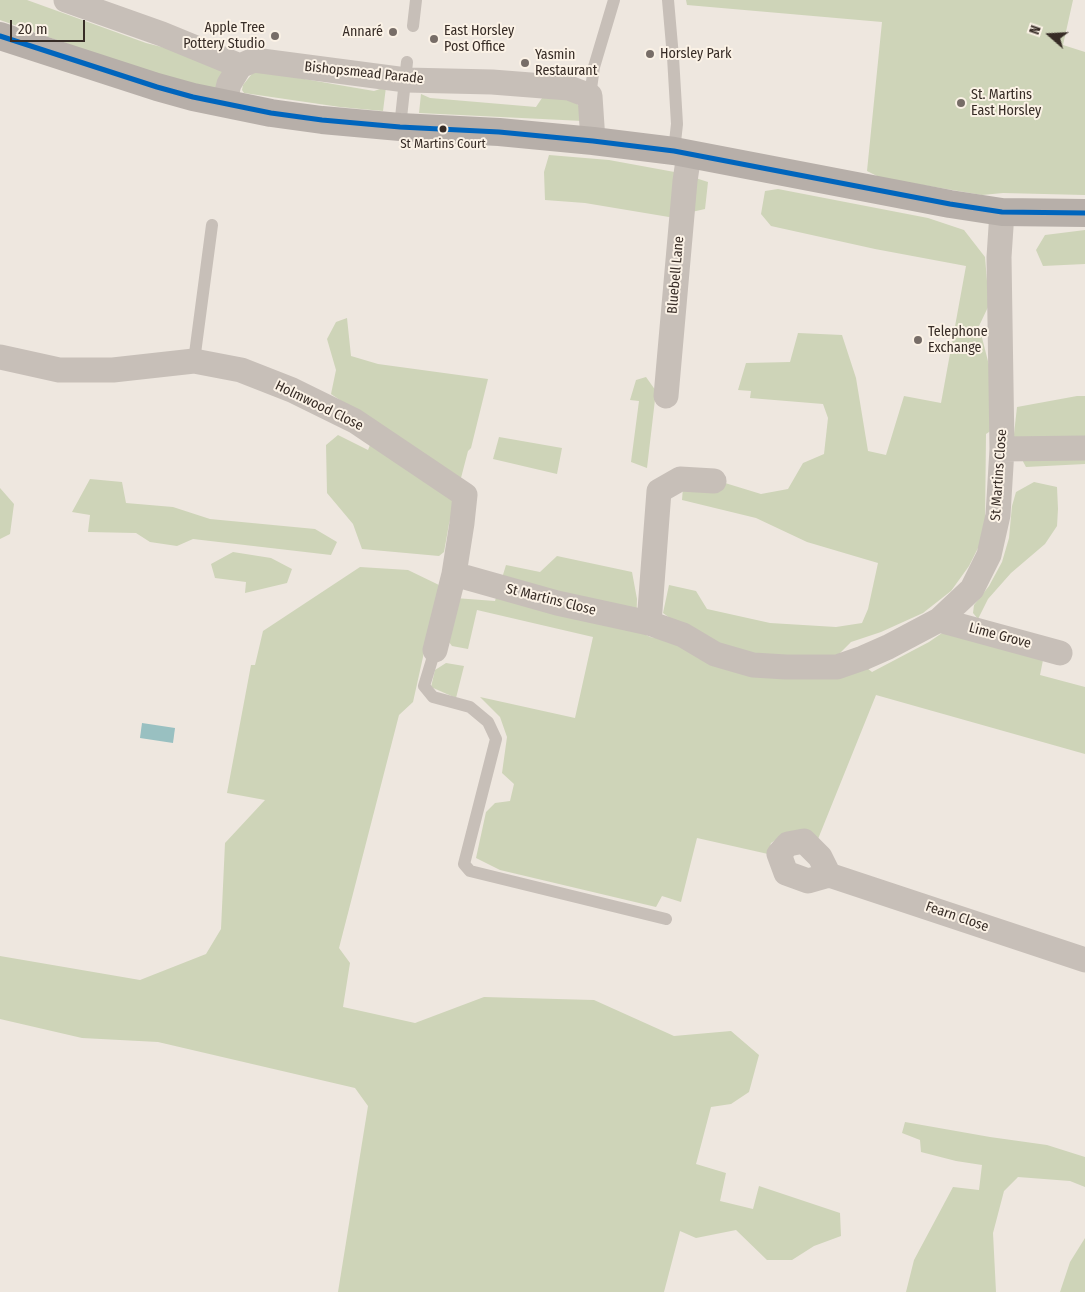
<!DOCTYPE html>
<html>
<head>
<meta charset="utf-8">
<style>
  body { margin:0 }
  #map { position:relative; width:1085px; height:1292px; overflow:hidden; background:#eee7df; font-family:"Fira Sans Condensed",sans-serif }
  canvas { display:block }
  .north { position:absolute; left:1025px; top:10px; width:50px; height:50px; -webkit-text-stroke:4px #fbf2e6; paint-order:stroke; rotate:289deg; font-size:14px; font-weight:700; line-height:20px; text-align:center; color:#372c26 }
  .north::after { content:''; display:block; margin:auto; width:18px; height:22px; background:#372c26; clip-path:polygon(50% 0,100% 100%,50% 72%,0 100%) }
  .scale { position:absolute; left:10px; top:20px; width:75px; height:22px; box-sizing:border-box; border:2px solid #372c26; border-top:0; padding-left:6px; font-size:15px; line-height:18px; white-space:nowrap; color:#372c26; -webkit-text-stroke:4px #fbf2e6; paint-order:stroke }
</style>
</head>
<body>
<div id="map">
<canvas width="1085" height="1292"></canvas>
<div class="north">N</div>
<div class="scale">20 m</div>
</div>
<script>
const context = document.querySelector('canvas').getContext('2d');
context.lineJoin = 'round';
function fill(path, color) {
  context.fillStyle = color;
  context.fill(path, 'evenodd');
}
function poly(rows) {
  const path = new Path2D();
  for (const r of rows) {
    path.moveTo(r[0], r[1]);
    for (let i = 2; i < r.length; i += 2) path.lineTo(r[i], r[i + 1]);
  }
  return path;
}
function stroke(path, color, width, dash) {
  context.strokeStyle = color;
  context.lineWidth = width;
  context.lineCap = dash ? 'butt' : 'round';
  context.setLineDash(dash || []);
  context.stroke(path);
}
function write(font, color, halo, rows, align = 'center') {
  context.font = font + ' "Fira Sans Condensed",sans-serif';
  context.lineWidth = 4;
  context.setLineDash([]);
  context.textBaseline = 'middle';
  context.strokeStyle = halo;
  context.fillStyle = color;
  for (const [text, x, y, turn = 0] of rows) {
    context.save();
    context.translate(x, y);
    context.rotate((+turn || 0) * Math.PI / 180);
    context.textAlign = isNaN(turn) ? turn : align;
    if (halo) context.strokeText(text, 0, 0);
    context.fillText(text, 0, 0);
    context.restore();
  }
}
fill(poly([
  [0,0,27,0,146,43,197,56,224,69,215,93,187,86,0,20],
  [686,0,1073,0,1063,45,1085,52,1085,195,1003,193,982,195,881,178,867,171,882,22,687,5],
  [259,65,265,72,333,84,374,91,386,87,383,111,340,107,244,93,242,90,243,85],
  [421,94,430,98,536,107,544,95,573,99,583,111,583,121,419,113],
  [549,155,609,160,680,173,708,182,705,209,669,217,585,203,545,200,544,172],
  [778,189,928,218,964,230,985,257,989,305,979,326,991,373,992,430,986,434,985,525,981,542,969,566,951,591,923,613,881,632,851,642,837,656,783,659,730,649,690,633,663,613,669,585,696,591,707,609,770,623,836,627,862,623,868,609,878,563,807,542,756,518,682,500,683,487,725,483,761,494,788,489,803,463,824,454,828,418,823,404,750,398,751,391,738,390,746,363,790,362,798,333,842,335,856,378,868,451,886,455,904,396,941,403,966,266,875,249,771,226,761,214,765,191],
  [1085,230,1085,264,1043,266,1036,250,1045,235],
  [347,318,351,356,378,364,488,379,471,448,468,451,449,524,444,552,439,556,362,549,353,524,327,493,326,445,338,435,368,450,378,426,331,394,336,370,327,339,336,322],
  [646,377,656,391,647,468,631,462,639,401,630,400,636,380],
  [1077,396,1085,396,1085,464,1026,467,1013,443,1017,407],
  [499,437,562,448,557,474,493,459],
  [90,479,122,482,126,503,173,507,210,519,315,529,337,542,331,555,193,539,177,546,150,542,136,533,88,532,90,515,72,512],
  [1034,482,1057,487,1058,509,1057,526,1045,544,1011,573,988,599,978,619,973,613,974,605,989,586,1002,562,1009,538,1012,506,1016,492],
  [0,488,14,504,10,534,0,539],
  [233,552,271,558,292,569,287,583,245,593,246,582,215,578,211,564],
  [557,556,632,572,637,599,636,629,650,637,678,642,709,662,867,668,872,672,929,642,942,633,1044,655,1040,675,1085,687,1085,754,876,695,818,839,788,832,771,843,768,854,697,838,681,902,662,896,656,907,500,870,476,858,486,812,495,803,510,801,514,784,502,773,507,737,500,717,480,697,575,718,593,637,477,610,468,649,452,646,445,637,455,598,495,601,506,565,540,572],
  [360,567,408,570,439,585,413,702,399,715,339,948,350,963,343,1007,415,1023,484,997,594,1000,674,1036,731,1031,759,1055,749,1092,731,1104,711,1107,696,1164,726,1173,720,1201,753,1209,759,1186,840,1213,841,1236,814,1246,792,1260,767,1260,736,1230,696,1238,680,1231,664,1292,338,1292,368,1106,355,1088,158,1042,82,1038,0,1019,0,956,140,980,206,954,221,929,225,843,265,800,227,793,251,665,255,665,263,631],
  [446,663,464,666,456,698,431,687,435,670],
  [905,1122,990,1137,1047,1145,1085,1157,1085,1187,1070,1181,1018,1177,1004,1191,993,1233,996,1292,906,1292,914,1260,953,1187,979,1190,982,1165,956,1161,921,1152,920,1140,902,1133],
  [1085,1238,1085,1292,1060,1292,1070,1262]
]), '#ced4b8');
fill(poly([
  [142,723,175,728,173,743,140,738]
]), '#99c0c1');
stroke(poly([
  [668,0,673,57,677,124,674,151],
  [413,26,416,0],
  [590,96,594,67,614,0],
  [400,127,407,62],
  [194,361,212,225],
  [435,650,424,686,433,697,470,707,488,722,496,739,464,864,470,871,666,919]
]), '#c7bfb8', 12);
stroke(poly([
  [66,0,162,34,240,66],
  [224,104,229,84,240,66,254,60,406,80,492,82,569,88,590,96,593,141],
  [0,357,59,370,113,370,194,361,241,370,292,390,355,421,465,495,462,523,454,574,435,650],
  [666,396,685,181,689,154],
  [1002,449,1085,448],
  [454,574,557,603,649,623,683,635,715,654,753,665,786,667,837,667,863,658,888,647,939,620,972,589,989,555,998,515,1002,449,999,257,1002,212],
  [939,620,1060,653],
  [649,623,659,491,680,479,714,481],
  [829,875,820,857,804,841,788,844,779,854,786,873,808,881,829,875,1085,960]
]), '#c7bfb8', 25);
stroke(poly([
  [0,36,157,87,193,97,271,113,322,120,400,127,499,132,593,141,674,151,950,204,1002,212,1085,213]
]), '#b7afa9', 28);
stroke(poly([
  [0,36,157,87,193,97,271,113,322,120,400,127,499,132,593,141,674,151,950,204,1002,212,1085,213]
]), '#0065bd', 5);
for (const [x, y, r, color] of [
  [393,32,5,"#776d67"],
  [275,36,5,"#776d67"],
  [434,39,5,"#776d67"],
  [650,54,5,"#776d67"],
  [525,63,5,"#776d67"],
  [961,103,5,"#776d67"],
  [443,129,4.5,"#372c26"],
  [918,340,5,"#776d67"]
]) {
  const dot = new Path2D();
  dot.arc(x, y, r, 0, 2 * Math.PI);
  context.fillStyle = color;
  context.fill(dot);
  stroke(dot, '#fbf2e6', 2);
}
write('13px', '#372c26', '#fbf2e6', [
  ["St Martins Court",443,144]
]);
write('14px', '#372c26', '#fbf2e6', [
  ["Apple Tree",265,28,"right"],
  ["Pottery Studio",265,44,"right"],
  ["East Horsley",444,31],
  ["Post Office",444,47],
  ["Annaré",383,32,"right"],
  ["Horsley Park",660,54],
  ["Yasmin",535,55],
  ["Restaurant",535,71],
  ["St. Martins",971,95],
  ["East Horsley",971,111],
  ["Telephone",928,332],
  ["Exchange",928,348]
], 'left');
write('14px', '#372c26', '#fbf2e6', [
  ["Bishopsmead Parade",364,73,6],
  ["Bluebell Lane",676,275,-85],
  ["Holmwood Close",319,406,26],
  ["St Martins Close",999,475,-86],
  ["St Martins Close",551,600,14],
  ["Lime Grove",1000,636,15],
  ["Fearn Close",957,917,19]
]);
</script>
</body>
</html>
